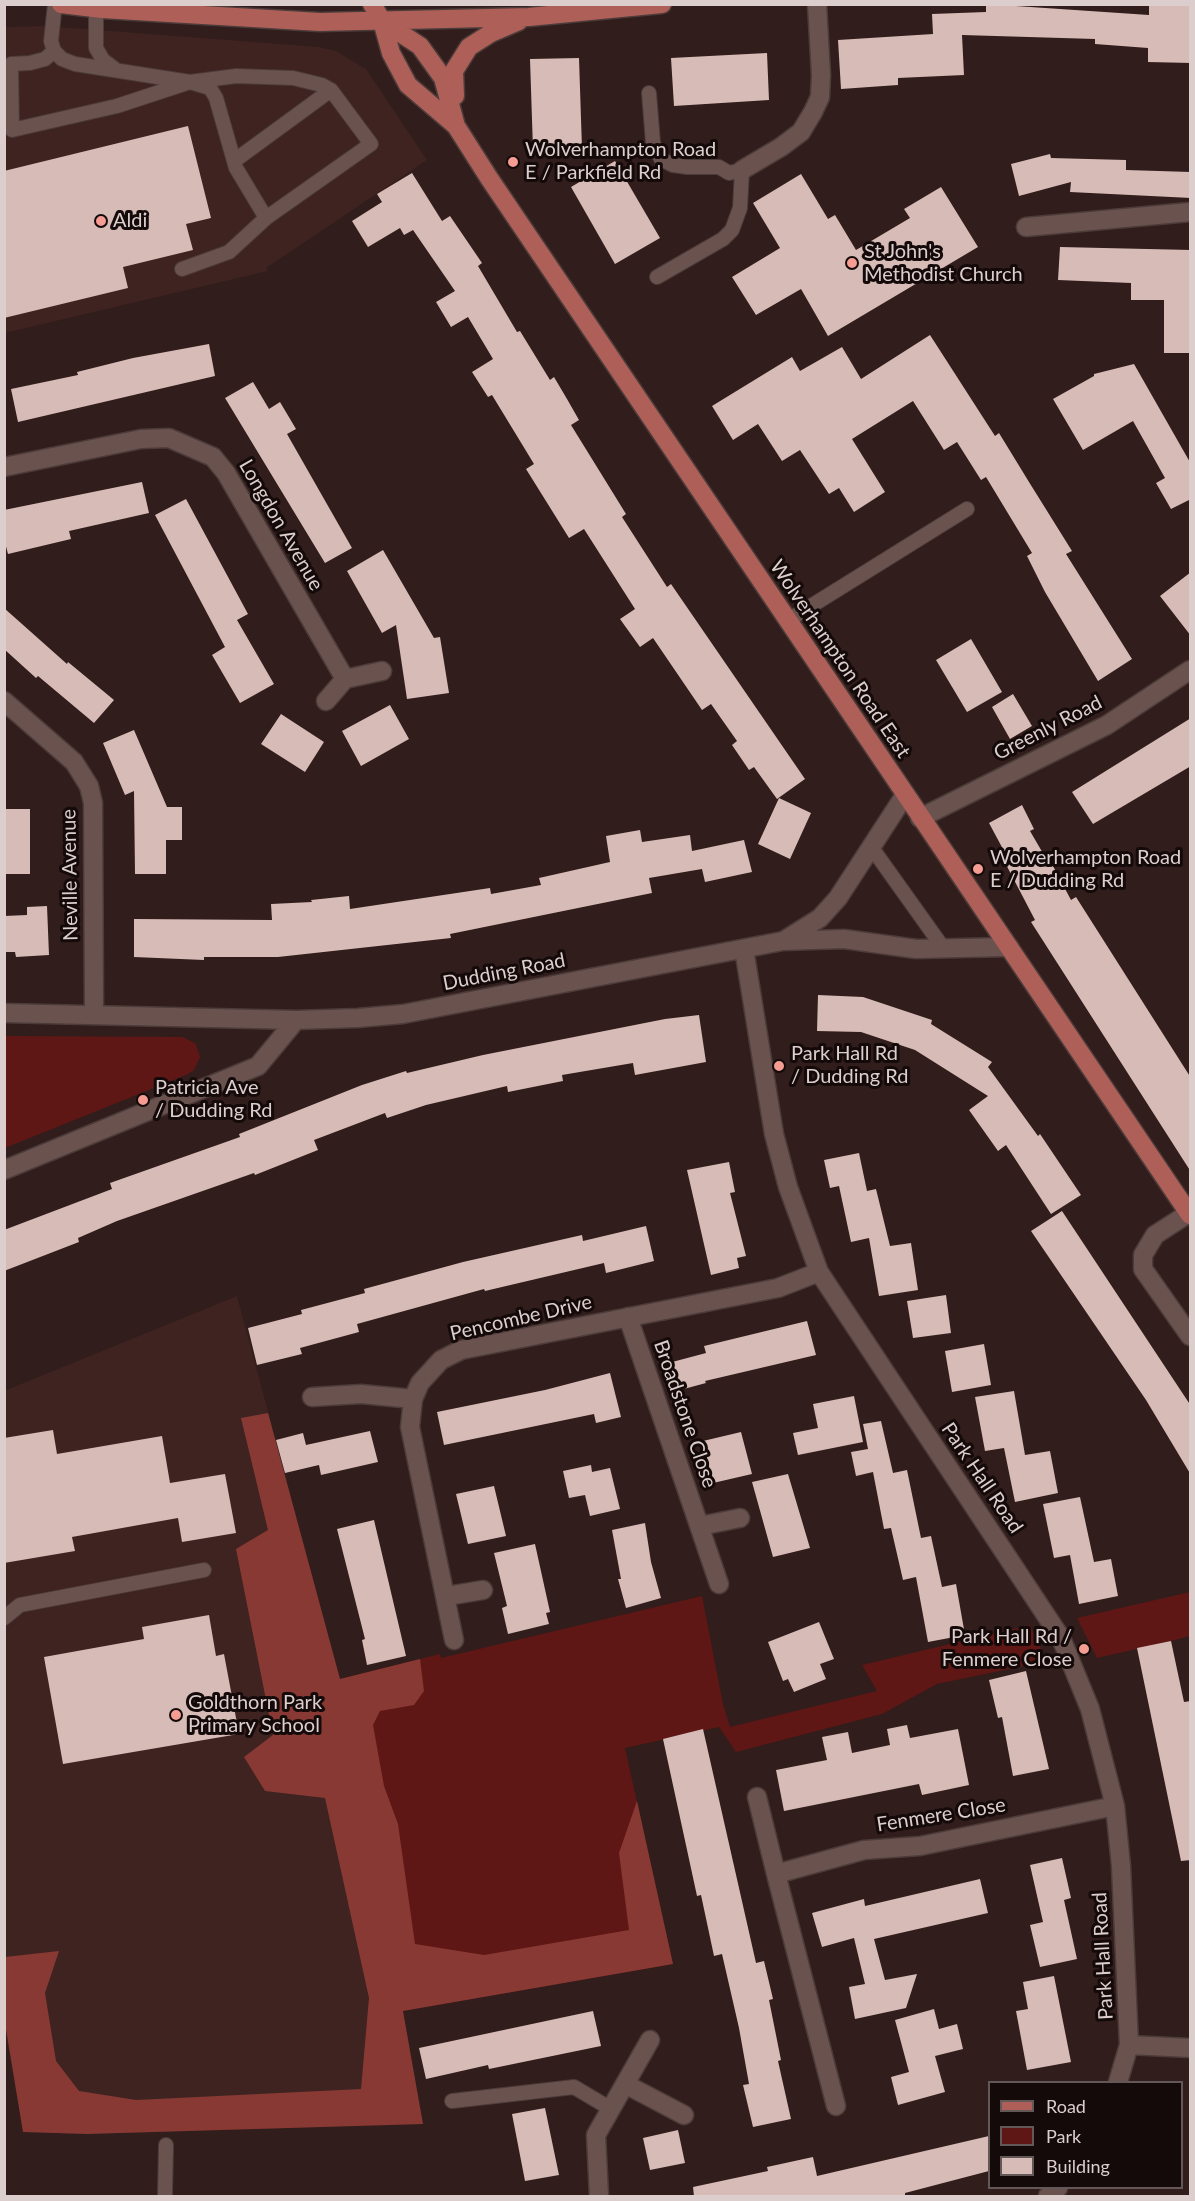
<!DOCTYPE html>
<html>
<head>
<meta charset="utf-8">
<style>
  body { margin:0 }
  #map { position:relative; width:1195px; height:2201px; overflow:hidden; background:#311d1b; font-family:Lato,sans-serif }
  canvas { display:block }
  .frame { position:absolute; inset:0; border:6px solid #dccecc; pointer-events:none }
  .legend { position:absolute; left:988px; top:2081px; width:195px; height:108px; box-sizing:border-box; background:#130a09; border:2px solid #635857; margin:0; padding:8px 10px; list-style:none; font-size:18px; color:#dccecc }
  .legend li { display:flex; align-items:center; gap:12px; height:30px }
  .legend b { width:30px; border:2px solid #635857 }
</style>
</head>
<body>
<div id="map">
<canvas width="1195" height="2201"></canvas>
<div class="frame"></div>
<ul class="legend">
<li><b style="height:8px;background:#ae5f58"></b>Road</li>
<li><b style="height:16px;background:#5e1715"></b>Park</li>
<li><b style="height:16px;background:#d7bbb7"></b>Building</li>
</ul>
</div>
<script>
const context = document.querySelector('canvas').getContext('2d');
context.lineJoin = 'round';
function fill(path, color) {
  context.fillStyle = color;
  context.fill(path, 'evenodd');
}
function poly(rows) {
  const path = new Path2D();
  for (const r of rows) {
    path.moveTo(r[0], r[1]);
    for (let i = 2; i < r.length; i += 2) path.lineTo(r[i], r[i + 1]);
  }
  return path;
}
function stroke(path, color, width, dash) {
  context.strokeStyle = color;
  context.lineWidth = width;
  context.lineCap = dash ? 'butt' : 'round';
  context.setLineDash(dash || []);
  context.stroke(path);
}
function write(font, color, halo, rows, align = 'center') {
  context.font = font + ' Lato,sans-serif';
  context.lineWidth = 6;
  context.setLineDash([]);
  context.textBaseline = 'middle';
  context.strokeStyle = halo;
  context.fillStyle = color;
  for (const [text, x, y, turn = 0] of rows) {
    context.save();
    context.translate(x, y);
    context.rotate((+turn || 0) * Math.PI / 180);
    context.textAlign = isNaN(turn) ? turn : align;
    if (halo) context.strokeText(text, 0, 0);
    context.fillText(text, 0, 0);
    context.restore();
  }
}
fill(poly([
  [46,26,319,47,336,51,366,69,427,160,266,268,268,271,5,333,4,27],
  [237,1296,340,1679,423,2124,87,2134,23,2132,4,2023,4,1391]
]), '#3e2320');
fill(poly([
  [5,1036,183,1037,196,1044,200,1057,194,1070,186,1075,5,1148],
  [1190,1592,1190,1636,1171,1641,1097,1658,1077,1618],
  [702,1596,723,1704,730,1727,877,1691,862,1665,1030,1625,1047,1661,937,1684,882,1714,736,1752,719,1727,625,1748,673,1964,402,2011,340,1679,440,1654,441,1658]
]), '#5e1715');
fill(poly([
  [268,1413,340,1679,420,1659,424,1691,414,1705,380,1711,373,1725,384,1786,398,1824,415,1944,484,1955,629,1930,619,1853,637,1801,673,1964,403,2011,423,2124,87,2134,23,2132,5,2023,5,1957,59,1951,45,1993,56,2061,79,2091,136,2100,361,2089,369,1998,325,1798,265,1791,244,1757,273,1735,236,1549,268,1530,241,1418]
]), '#883934');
fill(poly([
  [986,4,1149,15,1149,4,1191,4,1191,63,1148,62,1148,48,1095,44,1095,39,962,35,964,75,898,78,898,85,841,89,838,40,933,34,932,14,986,12],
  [767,53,769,100,674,106,671,58],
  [579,58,582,149,533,150,530,59],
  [188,126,211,218,186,224,193,250,123,267,128,288,4,318,4,171],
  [1050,154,1051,158,1126,160,1126,170,1191,172,1191,198,1070,192,1071,182,1019,196,1011,164],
  [615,161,660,238,615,264,571,187],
  [412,173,442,221,450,216,482,263,478,266,517,332,520,331,550,380,554,377,567,399,579,420,571,425,626,514,622,517,667,587,671,584,805,779,777,799,754,767,749,770,732,745,737,741,711,704,702,710,653,638,640,647,620,619,635,609,584,529,569,538,526,469,534,464,492,395,488,397,472,372,493,359,468,317,451,327,436,302,455,291,413,230,404,235,400,228,368,247,352,221,382,202,377,194],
  [801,174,828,219,835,215,856,250,910,218,904,209,941,187,978,247,828,336,801,289,756,315,732,277,780,248,753,203],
  [1060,247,1191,250,1191,353,1164,353,1164,300,1131,300,1131,283,1058,280],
  [930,335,995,436,999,433,1029,482,1072,551,1066,554,1132,659,1098,681,1045,592,1027,556,1032,553,986,477,981,480,957,442,944,450,913,401,852,439,885,492,854,512,839,488,829,494,800,450,782,461,758,424,733,440,712,406,792,357,800,371,842,347,861,379],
  [209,344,215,376,18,422,11,389,78,375,77,372,133,358],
  [1134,364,1191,464,1191,499,1171,509,1156,483,1165,478,1133,421,1083,450,1053,399,1094,376,1094,374],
  [253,382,269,409,280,402,296,429,287,434,352,548,325,563,225,398],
  [142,482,149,513,69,531,71,539,8,554,4,539,4,510],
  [186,499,248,614,237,620,274,684,240,703,212,655,225,647,155,515],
  [383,550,434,638,440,637,449,693,407,699,396,625,382,633,347,571],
  [1191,572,1191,636,1160,596],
  [4,608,67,664,68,662,114,700,94,723,38,676,36,678,4,649],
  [971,639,1002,692,967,712,936,660],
  [1013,694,1032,726,1010,739,992,707],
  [390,705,409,739,361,766,342,731],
  [281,714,324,742,305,772,261,744],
  [1191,718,1191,766,1093,824,1072,792],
  [134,730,167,807,182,807,182,840,166,840,166,874,135,874,134,791,125,795,103,743],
  [779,798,811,813,790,859,758,844],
  [1022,805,1034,829,1030,831,1051,867,1053,866,1071,900,1076,897,1191,1078,1191,1172,1031,922,1035,920,1000,853,1004,851,989,823],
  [4,809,30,809,30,874,4,874],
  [640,830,642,842,690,835,692,851,744,840,752,872,705,882,702,869,649,878,652,893,450,934,451,938,278,957,204,957,204,960,134,957,134,919,272,920,271,904,312,902,311,900,349,896,350,909,490,888,491,894,541,885,539,878,610,862,606,836],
  [47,906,49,955,16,957,15,952,4,952,4,916,27,915,27,907],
  [818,995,863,997,932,1020,931,1024,992,1062,988,1067,1038,1136,1040,1134,1081,1195,1051,1214,1006,1145,998,1151,969,1110,988,1096,915,1050,861,1032,817,1031],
  [699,1015,706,1062,635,1075,633,1063,562,1075,563,1081,508,1092,507,1086,426,1105,387,1118,385,1113,314,1140,318,1150,255,1175,254,1173,117,1221,78,1238,79,1242,4,1271,4,1230,112,1189,110,1183,240,1137,239,1134,362,1085,406,1071,407,1073,483,1055,665,1019],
  [859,1153,867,1191,876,1189,890,1246,911,1243,918,1290,879,1296,869,1238,851,1242,839,1186,830,1188,824,1160],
  [729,1162,735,1192,730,1193,746,1256,737,1258,739,1268,711,1275,687,1170],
  [1062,1211,1191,1406,1191,1475,1146,1400,1031,1231],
  [646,1226,654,1261,606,1273,604,1263,485,1291,484,1289,357,1324,359,1332,300,1348,302,1354,257,1365,248,1328,302,1314,301,1310,365,1293,364,1289,463,1262,582,1235,583,1241],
  [946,1295,951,1333,913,1338,907,1301],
  [807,1321,816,1355,705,1381,706,1383,669,1393,661,1365,706,1353,704,1346],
  [984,1344,991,1385,952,1392,945,1351],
  [610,1373,621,1417,596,1423,594,1414,444,1445,437,1412,545,1390],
  [1014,1391,1025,1455,1050,1451,1058,1493,1015,1502,1004,1448,985,1451,975,1397],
  [854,1396,863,1442,798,1455,793,1433,818,1428,813,1404],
  [881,1421,893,1473,907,1470,921,1538,931,1536,942,1587,956,1584,965,1635,928,1642,916,1577,903,1580,891,1528,884,1529,873,1472,856,1476,851,1452,868,1449,863,1424],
  [53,1430,57,1454,162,1436,170,1483,225,1474,236,1533,182,1542,178,1518,72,1537,75,1551,4,1563,4,1438],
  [370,1431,378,1462,321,1475,319,1465,285,1473,276,1440,303,1433,306,1445],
  [741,1432,752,1474,713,1483,703,1441],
  [591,1465,592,1472,610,1468,620,1509,590,1516,585,1495,569,1498,563,1471],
  [788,1474,810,1548,773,1557,752,1482],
  [494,1486,506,1536,468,1544,456,1494],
  [1080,1497,1094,1562,1111,1559,1118,1596,1079,1604,1070,1555,1054,1558,1043,1504],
  [374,1520,406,1656,367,1665,362,1640,365,1639,337,1529],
  [645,1523,651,1562,661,1598,626,1608,618,1579,621,1579,612,1530],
  [535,1544,550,1612,546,1613,549,1624,508,1634,502,1608,507,1606,494,1553],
  [209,1615,216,1656,224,1654,239,1734,63,1764,44,1657,144,1639,142,1627],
  [819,1622,834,1659,820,1664,826,1679,794,1692,788,1679,783,1681,768,1642],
  [1171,1641,1184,1702,1191,1701,1191,1860,1181,1861,1137,1648],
  [1026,1671,1049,1769,1013,1776,1002,1717,998,1718,989,1680],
  [907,1725,910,1738,958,1729,969,1785,922,1795,919,1784,784,1811,776,1770,827,1760,822,1737,848,1732,852,1753,890,1745,887,1729],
  [703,1729,756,1963,764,1961,773,1999,769,2000,781,2060,778,2061,791,2119,753,2127,743,2085,749,2084,739,2028,722,1954,714,1956,701,1895,697,1896,663,1739],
  [1062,1858,1071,1898,1064,1900,1077,1959,1040,1967,1030,1925,1043,1922,1030,1865],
  [980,1879,988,1913,874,1939,885,1980,917,1974,906,2008,855,2019,849,1987,865,1984,854,1938,822,1947,812,1913,864,1899,865,1906],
  [1054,1976,1071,2062,1027,2070,1016,2011,1028,2009,1023,1982],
  [934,2009,939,2029,957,2024,963,2049,935,2056,945,2092,898,2105,891,2077,909,2072,895,2020],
  [593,2011,601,2046,489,2069,488,2065,426,2079,419,2048],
  [545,2108,559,2175,525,2181,512,2114],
  [678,2130,685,2163,650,2170,643,2138],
  [989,2136,989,2171,905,2193,905,2196,694,2196,693,2187,768,2171,767,2167,813,2157,817,2176]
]), '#d7bbb7');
const service = poly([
  [55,4,51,41,54,51,62,59,75,64,190,82,210,88,216,98,236,168,266,218],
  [96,4,96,48,103,60,115,69],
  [54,51,45,59,30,63,11,64,12,130,117,106,190,82,236,76,293,78,322,85,331,90,371,144,266,218,229,252,182,269],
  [649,93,653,143,661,159,673,165,687,167,719,167,729,173,742,170,740,208,732,230,723,239,657,277],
  [234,161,331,90],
  [787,621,967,509],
  [872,848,944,949],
  [4,1618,20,1605,204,1570],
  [452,2101,574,2087,611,2109],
  [165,2196,166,2145]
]);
const minor = poly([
  [742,170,781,147,801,132,813,112,820,97,821,75,817,4],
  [1026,227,1190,212],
  [4,467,141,439,169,438,213,457,226,473,345,679],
  [4,701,74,762,89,786,93,803,94,1013],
  [326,701,345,679,382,671],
  [920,818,1107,725,1190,670],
  [785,940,820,918,838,898,905,795],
  [744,949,774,1134,788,1187,819,1272,1061,1638,1090,1709,1115,1806,1121,1866,1129,2045,1118,2082],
  [4,1013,296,1020,358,1018,403,1014,783,941,844,939,916,949,1009,947],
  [4,1170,258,1066,296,1020],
  [1189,1213,1155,1235,1143,1255,1143,1269,1190,1336],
  [628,1317,719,1584],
  [312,1397,361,1394,413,1399],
  [700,1526,740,1518],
  [447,1596,483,1590],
  [454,1640,410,1427,413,1399,420,1383,441,1360,461,1350,778,1288,819,1272],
  [757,1797,776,1874],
  [1129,2045,1190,2048],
  [625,2084,684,2115],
  [836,2106,776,1874,864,1850,920,1846,1115,1806],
  [599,2196,596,2135,650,2040],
  [1048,2196,1058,2188]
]);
const primary = poly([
  [61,4,102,9,320,22,529,17,662,4],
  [372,4,382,21,391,53,408,85,456,126],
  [382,21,420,46,443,78,456,126,489,178,1190,1215],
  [455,96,454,71,469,47,491,33,519,21]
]);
stroke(service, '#4b3b39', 16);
stroke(minor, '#4b3b39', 21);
stroke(primary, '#4b3b39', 21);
stroke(service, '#6a524f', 14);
stroke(minor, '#6a524f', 18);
stroke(primary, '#ae5f58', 18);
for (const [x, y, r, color] of [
  [513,162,6,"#f59c93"],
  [101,221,6,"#f59c93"],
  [852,263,6,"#f59c93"],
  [978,869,6,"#f59c93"],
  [779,1066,6,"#f59c93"],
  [143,1100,6,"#f59c93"],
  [1084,1649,6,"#f59c93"],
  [176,1715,6,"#f59c93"]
]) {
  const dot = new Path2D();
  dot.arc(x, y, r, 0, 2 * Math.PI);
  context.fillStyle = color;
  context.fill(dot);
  stroke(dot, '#130a09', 2);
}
write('20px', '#dccecc', '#130a09', [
  ["Wolverhampton Road",525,150],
  ["E / Parkfield Rd",525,173],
  ["Aldi",113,221],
  ["St John's",864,252],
  ["Methodist Church",864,275],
  ["Wolverhampton Road",990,858],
  ["E / Dudding Rd",990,881],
  ["Park Hall Rd",791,1054],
  ["/ Dudding Rd",791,1077],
  ["Patricia Ave",155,1088],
  ["/ Dudding Rd",155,1111],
  ["Park Hall Rd /",1072,1637,"right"],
  ["Fenmere Close",1072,1660,"right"],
  ["Goldthorn Park",188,1703],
  ["Primary School",188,1726]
], 'left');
write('20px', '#dccecc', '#130a09', [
  ["Longdon Avenue",281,525,60],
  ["Wolverhampton Road East",840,659,56],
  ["Greenly Road",1048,728,-27],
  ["Neville Avenue",70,875,-91],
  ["Dudding Road",504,972,-11],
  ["Pencombe Drive",521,1318,-13],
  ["Broadstone Close",685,1414,71],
  ["Park Hall Road",982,1478,56],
  ["Fenmere Close",941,1815,-9],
  ["Park Hall Road",1103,1956,-93]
]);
</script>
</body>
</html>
